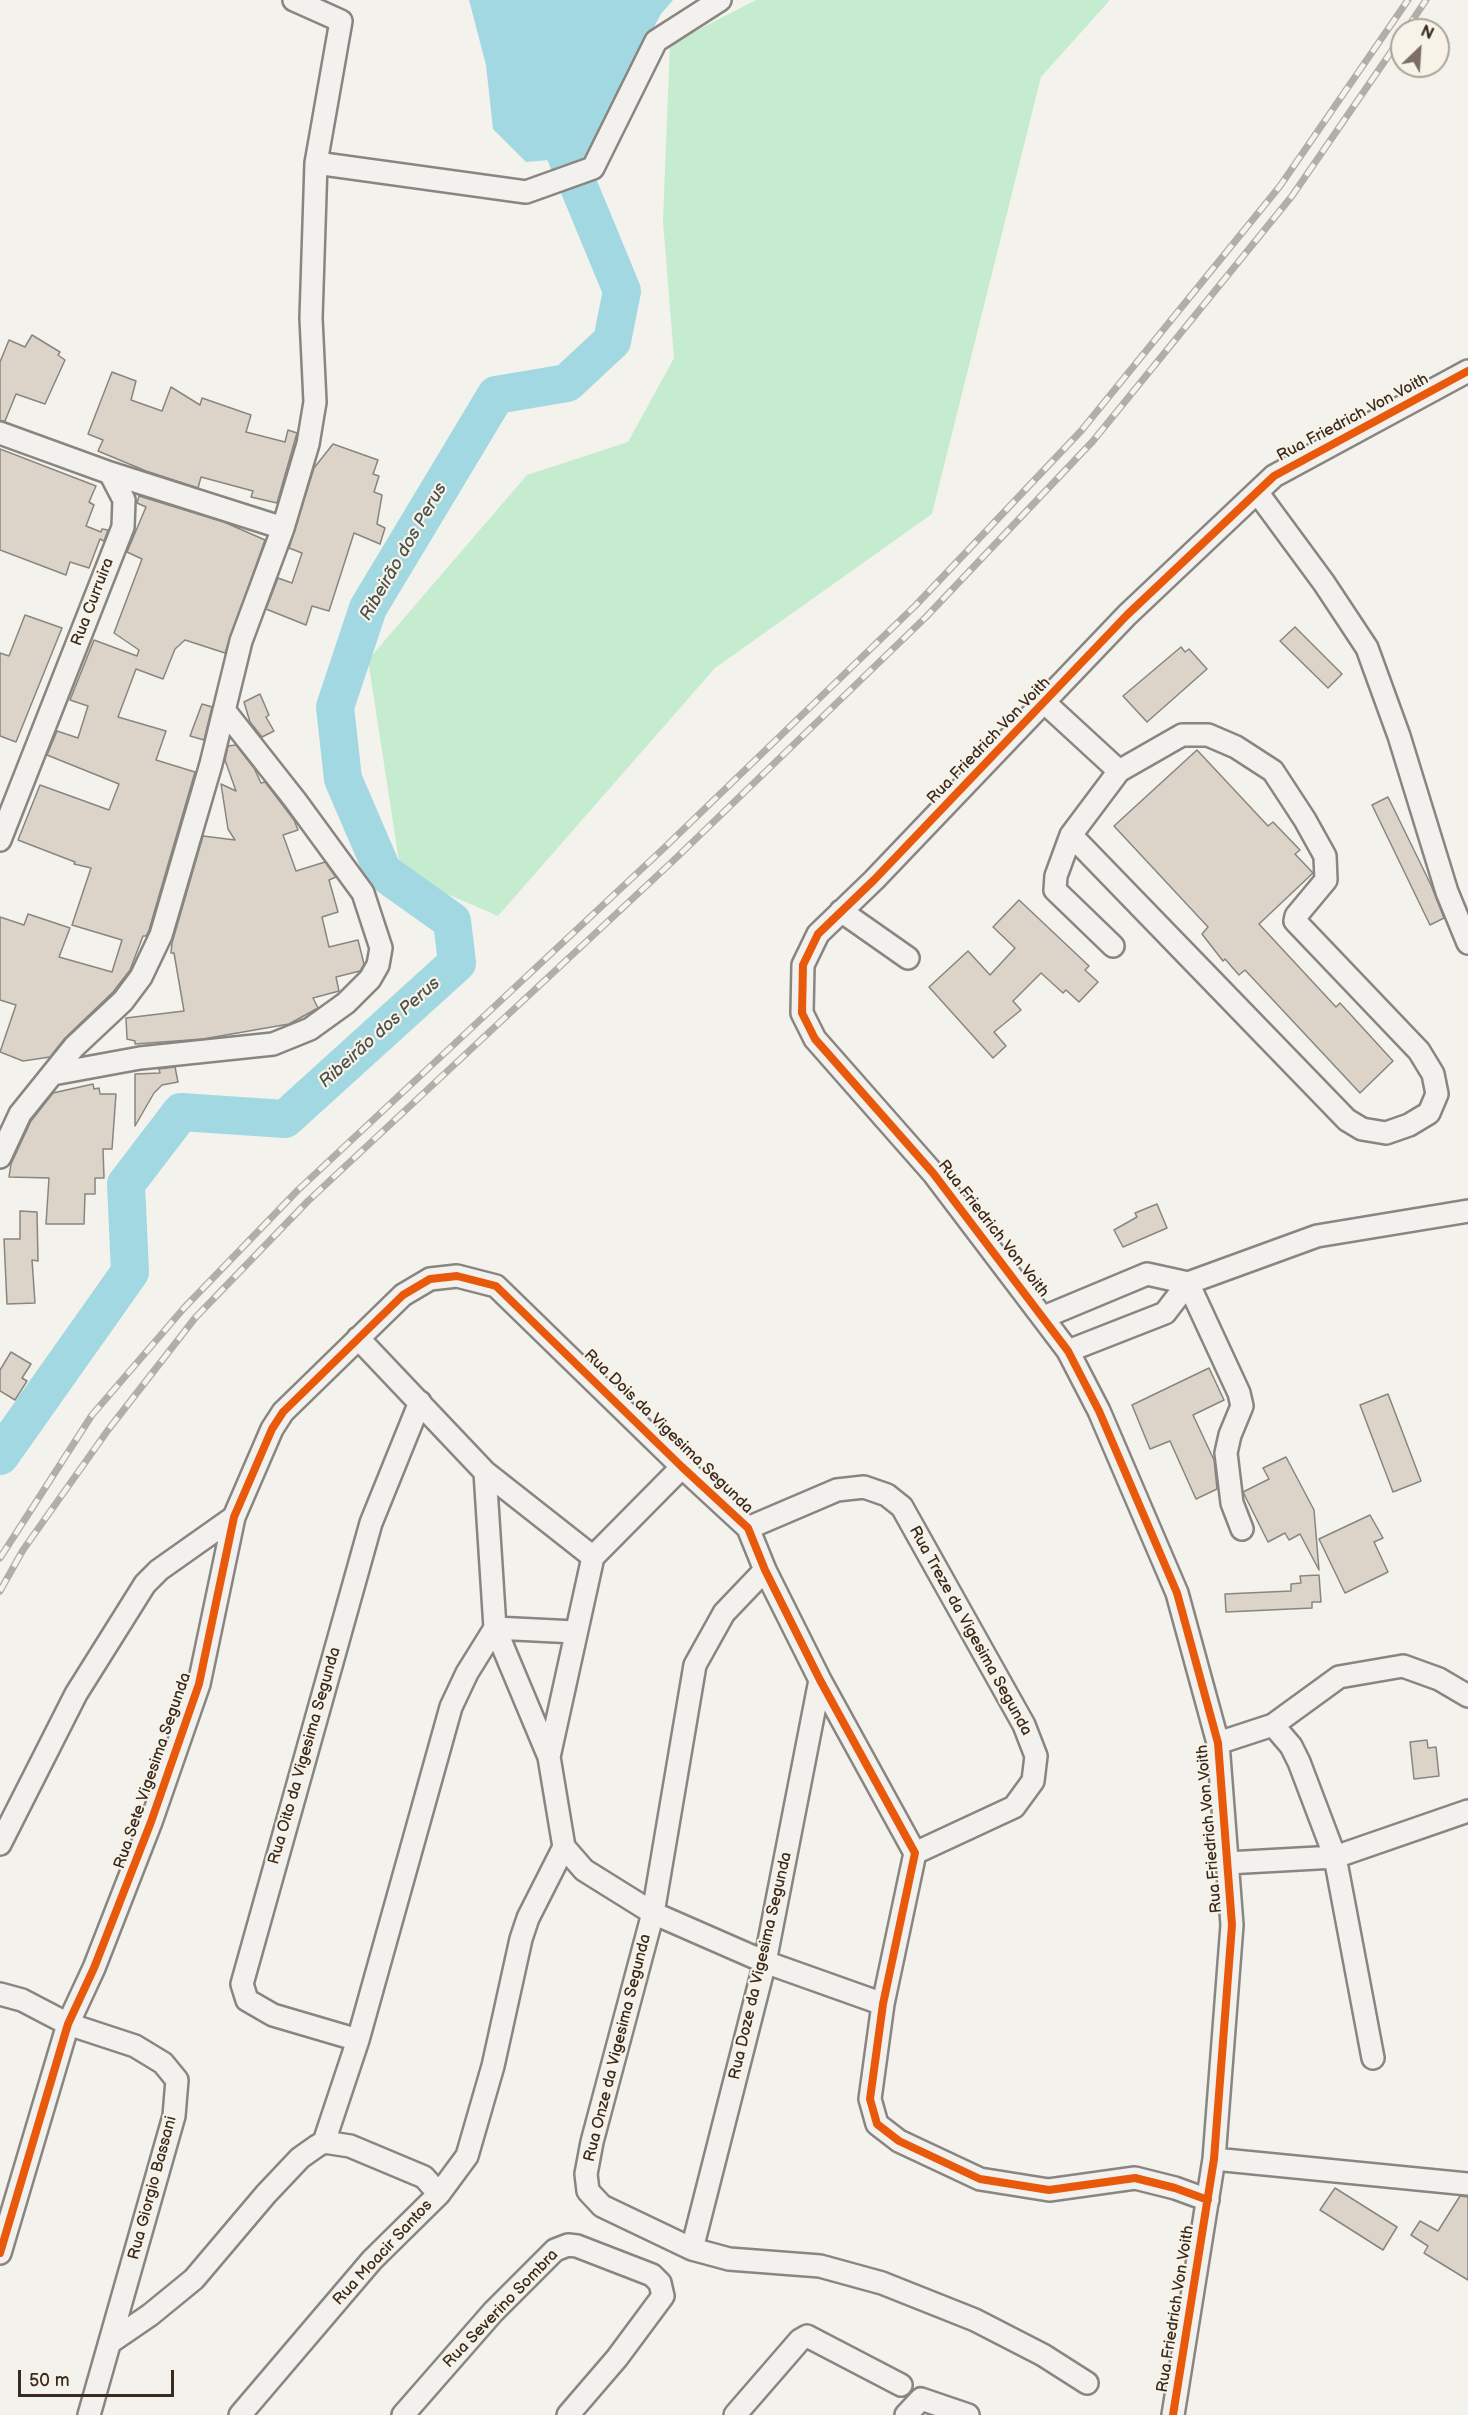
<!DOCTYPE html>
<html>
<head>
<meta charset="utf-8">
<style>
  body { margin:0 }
  #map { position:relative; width:1468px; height:2415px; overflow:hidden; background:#f4f2ec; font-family:"Balsamiq Sans",sans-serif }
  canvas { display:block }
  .north { position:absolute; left:1390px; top:18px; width:60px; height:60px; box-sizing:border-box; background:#f7f3e8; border:2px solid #aca397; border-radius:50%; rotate:25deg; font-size:16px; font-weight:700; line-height:24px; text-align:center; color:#3b2a1e }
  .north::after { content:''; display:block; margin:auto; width:21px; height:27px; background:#7c7066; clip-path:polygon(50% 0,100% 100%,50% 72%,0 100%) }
  .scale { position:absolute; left:18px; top:2370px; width:156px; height:27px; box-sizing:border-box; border:3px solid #3b2a1e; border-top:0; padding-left:8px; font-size:18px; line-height:21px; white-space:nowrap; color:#3b2a1e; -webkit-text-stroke:4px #f7f3e8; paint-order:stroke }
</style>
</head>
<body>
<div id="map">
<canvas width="1468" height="2415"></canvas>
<div class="north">N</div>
<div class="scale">50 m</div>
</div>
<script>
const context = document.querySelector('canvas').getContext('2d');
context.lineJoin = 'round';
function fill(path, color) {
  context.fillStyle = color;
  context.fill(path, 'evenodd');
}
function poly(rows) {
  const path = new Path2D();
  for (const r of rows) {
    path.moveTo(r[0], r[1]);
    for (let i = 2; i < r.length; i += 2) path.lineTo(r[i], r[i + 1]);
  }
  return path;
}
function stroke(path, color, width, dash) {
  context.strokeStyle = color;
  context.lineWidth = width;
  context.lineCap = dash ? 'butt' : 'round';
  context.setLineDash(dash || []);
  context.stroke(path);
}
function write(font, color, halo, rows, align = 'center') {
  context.font = font + ' "Balsamiq Sans",sans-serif';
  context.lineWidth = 4.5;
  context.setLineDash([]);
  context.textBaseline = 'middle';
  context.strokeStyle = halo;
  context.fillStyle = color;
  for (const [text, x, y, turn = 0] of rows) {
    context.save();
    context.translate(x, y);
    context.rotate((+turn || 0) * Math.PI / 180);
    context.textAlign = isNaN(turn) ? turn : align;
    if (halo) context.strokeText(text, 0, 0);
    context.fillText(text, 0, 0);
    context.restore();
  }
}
fill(poly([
  [756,0,1110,0,1041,77,932,514,715,668,498,916,401,874,368,660,527,475,628,442,674,358,663,221,670,44]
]), '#c5ecce');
fill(poly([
  [469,0,673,0,661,14,584,157,526,162,493,129,486,65]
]), '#a2d8e2');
stroke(poly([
  [0,1456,130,1272,126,1184,181,1112,285,1119,457,963,452,921,383,872,343,779,335,707,368,608,496,395,567,383,612,341,622,291,565,153,576,107]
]), '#a2d8e2', 38);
const building = poly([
  [32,335,60,352,58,355,65,360,45,404,16,394,5,421,0,421,0,362,9,340,25,347,32,335],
  [112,372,136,381,131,400,162,411,171,387,200,405,202,398,251,415,246,432,285,442,288,430,297,433,277,503,251,497,253,491,201,477,198,488,146,471,98,451,103,440,88,434,112,372],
  [333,444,378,460,373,474,379,476,374,492,382,495,377,524,385,528,380,544,354,533,329,611,312,606,306,625,266,609,278,578,292,583,302,553,289,548,314,468,333,444],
  [0,449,96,486,89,502,94,505,86,526,101,532,102,529,108,530,104,541,100,539,89,568,70,562,66,575,0,550,0,449],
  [139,496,224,522,265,540,225,653,185,640,175,649,163,679,136,669,118,717,166,731,156,760,195,772,149,930,146,936,143,936,130,970,113,992,65,1038,50,1057,23,1061,0,1052,16,1005,0,1000,0,917,24,925,28,914,70,928,59,957,112,972,122,940,72,925,91,868,74,864,75,862,18,840,40,785,109,810,119,784,47,755,57,731,78,738,88,706,70,700,94,640,137,656,139,650,114,633,142,559,127,552,146,507,137,503,139,496],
  [25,615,62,628,16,742,0,736,0,653,9,656,25,615],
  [1295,627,1342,674,1328,688,1280,641,1295,627],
  [1181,647,1185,652,1189,649,1207,669,1147,722,1123,696,1181,647],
  [260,694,269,715,266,717,274,731,262,737,250,722,244,702,260,694],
  [202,704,212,707,204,740,190,736,202,704],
  [236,745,254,768,261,783,265,782,294,820,298,830,283,835,296,871,325,862,336,877,329,880,338,912,322,917,329,947,358,940,364,964,360,971,336,977,339,991,313,998,318,1008,289,1024,203,1039,135,1044,135,1041,127,1039,126,1018,184,1011,174,953,171,953,172,943,203,836,235,840,228,829,221,784,236,791,225,760,228,746,236,745],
  [1197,750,1268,826,1273,822,1300,850,1295,854,1313,873,1259,924,1336,1007,1340,1003,1393,1061,1360,1093,1245,970,1239,975,1225,959,1223,961,1202,934,1208,927,1114,826,1197,750],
  [1388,797,1431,885,1444,918,1430,925,1372,805,1388,797],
  [1019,900,1089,966,1085,970,1098,982,1079,1002,1066,990,1063,993,1041,973,1013,1001,1021,1010,994,1032,1006,1046,993,1058,929,987,968,951,990,975,1015,948,993,927,1019,900],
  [175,1067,178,1082,162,1085,154,1093,135,1126,135,1074,160,1073,159,1069,175,1067],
  [93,1084,94,1089,99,1088,100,1094,116,1094,112,1149,103,1149,104,1178,95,1178,95,1194,85,1194,84,1224,46,1224,49,1178,9,1177,11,1164,31,1121,53,1093,93,1084],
  [1157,1204,1167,1228,1123,1247,1114,1230,1137,1217,1135,1213,1157,1204],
  [20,1211,37,1212,38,1261,32,1260,35,1303,7,1304,4,1239,20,1239,20,1211],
  [11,1352,31,1364,22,1378,27,1381,15,1400,0,1391,0,1370,11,1352],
  [1209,1368,1224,1400,1193,1415,1214,1460,1217,1489,1196,1499,1170,1441,1150,1449,1132,1405,1209,1368],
  [1388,1394,1421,1481,1393,1492,1360,1405,1388,1394],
  [1286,1457,1314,1510,1319,1570,1300,1534,1289,1540,1285,1533,1268,1542,1243,1492,1269,1479,1263,1468,1286,1457],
  [1370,1515,1383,1538,1374,1542,1388,1572,1345,1593,1319,1539,1370,1515],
  [1319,1575,1321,1602,1312,1602,1312,1608,1226,1612,1225,1594,1291,1591,1291,1584,1301,1583,1300,1576,1319,1575],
  [1427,1740,1428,1748,1436,1747,1439,1776,1414,1779,1410,1742,1427,1740],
  [1335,2188,1397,2227,1383,2250,1320,2210,1335,2188],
  [1460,2196,1468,2197,1468,2280,1424,2253,1428,2246,1411,2235,1420,2221,1438,2231,1460,2196]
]);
fill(building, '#dcd4c9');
stroke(building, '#898580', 1.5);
const minor = poly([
  [316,163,526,192,593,168,656,41,720,0],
  [0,433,110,473,124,500,123,527,0,840],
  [110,473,283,528],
  [1257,492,1324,583,1367,648,1399,736,1447,892,1468,943],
  [1044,702,1119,771],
  [1071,835,1347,1120,1362,1129,1386,1133,1409,1125,1429,1113,1437,1094,1433,1074,1419,1051,1295,921,1296,916,1326,880,1325,856,1305,820,1273,771,1236,747,1208,735,1182,735,1119,771,1071,835,1056,876,1055,890,1113,946],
  [841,911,908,958],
  [53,1074,140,1058,273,1044,310,1029,346,1003,370,979,378,965,381,948,363,893,295,800,224,710],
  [0,1157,20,1114,74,1047,123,1001,141,977,161,935,211,764,241,641,283,528,308,444,315,402,311,318,316,163,341,21,294,0],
  [1188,1283,1239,1393,1242,1406,1230,1435,1226,1453,1232,1503,1242,1529],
  [1044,1317,1147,1274,1188,1283],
  [358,1338,485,1472,593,1557],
  [1068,1351,1165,1313,1188,1283,1317,1236,1468,1211],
  [485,1472,495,1628,549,1757,564,1847,584,1870,653,1913,765,1962,883,2004],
  [748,1528,837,1490,864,1487,887,1495,902,1507,1024,1725,1036,1756,1033,1781,1014,1807,915,1853],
  [765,1570,724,1613,695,1665,653,1913,592,2142,586,2174,588,2191,602,2206,692,2249,729,2259,820,2266,882,2283,975,2320,1043,2355,1087,2383],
  [1273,1725,1339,1677,1403,1666,1439,1679,1468,1696],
  [1218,1743,1273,1725,1291,1746,1299,1762,1335,1857,1373,2058],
  [549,1757,593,1557,682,1467],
  [0,1844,76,1694,145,1584,159,1570,234,1517],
  [1227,1863,1335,1857,1468,1811],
  [0,1994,22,2000,68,2024,135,2046,163,2063,177,2080,174,2116,89,2415],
  [358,2040,273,2015,247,2000,242,1984,371,1523,420,1402],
  [324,2142,358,2040,451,1707,467,1673,495,1628,575,1632],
  [1214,2159,1468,2184],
  [439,2194,467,2156,493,2066,521,1939,528,1918,564,1847],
  [692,2249,765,1962,820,1680],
  [0,2253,68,2024,94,1968,151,1822,199,1684,234,1517,272,1429,283,1412,403,1295,430,1279,457,1276,496,1286,682,1467,748,1528,765,1570,820,1680,915,1853,883,2004,870,2099,877,2124,899,2141,980,2179,1049,2190,1135,2178,1175,2188,1208,2200],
  [112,2341,150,2315,194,2279,266,2194,300,2158,317,2146,324,2142,350,2146,424,2177,439,2194,372,2260,240,2415],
  [403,2415,493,2312,555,2250,568,2245,577,2246,652,2275,660,2283,663,2296,617,2358,568,2415],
  [735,2415,800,2340,807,2336,901,2385],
  [906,2415,921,2399,968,2415],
  [1173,2415,1214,2159,1232,1925,1218,1743,1177,1593,1099,1411,1068,1351,933,1173,815,1039,802,1013,803,965,818,934,874,880,1127,615,1274,476,1468,371]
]);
stroke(minor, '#898580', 26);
stroke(minor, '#f2f1ed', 21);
const rail = poly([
  [1406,30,1426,0],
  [0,1558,92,1415,184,1308,298,1190,663,849,915,606,1081,431,1280,186,1408,0],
  [0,1591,23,1550,108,1430,195,1318,308,1201,674,860,926,617,1093,441,1292,196,1402,36]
]);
stroke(rail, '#b1aeaa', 7);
stroke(rail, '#f7f3e8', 4.5, [14]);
stroke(poly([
  [0,2253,68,2024,94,1968,151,1822,199,1684,234,1517,272,1429,283,1412,403,1295,430,1279,457,1276,496,1286,682,1467,748,1528,765,1570,820,1680,915,1853,883,2004,870,2099,877,2124,899,2141,980,2179,1049,2190,1135,2178,1175,2188,1208,2200],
  [1173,2415,1214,2159,1232,1925,1218,1743,1177,1593,1099,1411,1068,1351,933,1173,815,1039,802,1013,803,965,818,934,874,880,1127,615,1274,476,1468,371]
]), '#e8590c', 8);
write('16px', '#3b2a1e', '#f7f3e8', [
  ["Rua Friedrich Von Voith",1353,418,-28],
  ["Rua Curruira",93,602,-69],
  ["Rua Friedrich Von Voith",989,741,-46],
  ["Rua Friedrich Von Voith",993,1229,52],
  ["Rua Dois da Vigesima Segunda",668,1432,44],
  ["Rua Treze da Vigesima Segunda",970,1631,61],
  ["Rua Oito da Vigesima Segunda",305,1756,-74],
  ["Rua Sete Vigesima Segunda",153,1771,-71],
  ["Rua Friedrich Von Voith",1210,1829,-95],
  ["Rua Doze da Vigesima Segunda",761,1966,-77],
  ["Rua Onze da Vigesima Segunda",618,2048,-76],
  ["Rua Giorgio Bassani",153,2188,-75],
  ["Rua Moacir Santos",383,2253,-47],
  ["Rua Severino Sombra",501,2309,-46],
  ["Rua Friedrich Von Voith",1176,2309,-81]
]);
write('italic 18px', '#4c534e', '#f7f3e8', [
  ["Ribeirão dos Perus",404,552,-60],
  ["Ribeirão dos Perus",380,1033,-42]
]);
</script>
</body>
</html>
